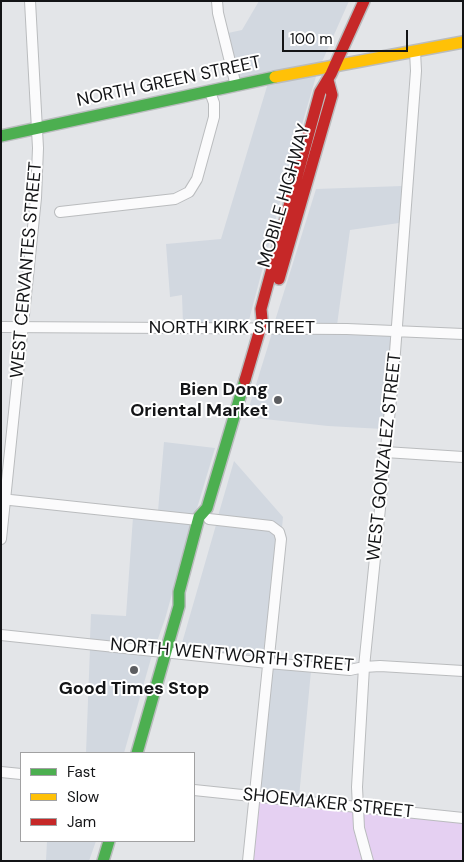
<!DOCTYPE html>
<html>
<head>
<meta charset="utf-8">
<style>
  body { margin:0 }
  #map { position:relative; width:464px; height:862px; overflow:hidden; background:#e3e5e8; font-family:"DM Sans",sans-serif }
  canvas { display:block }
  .frame { position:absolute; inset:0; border:2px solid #131416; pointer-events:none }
  .legend { position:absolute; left:20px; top:752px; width:175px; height:90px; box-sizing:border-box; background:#fff; border:1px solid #a1a1a2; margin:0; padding:6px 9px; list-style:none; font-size:15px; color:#131416 }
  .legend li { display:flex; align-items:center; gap:10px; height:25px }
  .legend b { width:25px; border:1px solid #a1a1a2 }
  .scale { position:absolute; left:282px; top:30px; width:126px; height:22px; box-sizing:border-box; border:2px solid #131416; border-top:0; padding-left:6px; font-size:15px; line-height:18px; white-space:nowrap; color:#131416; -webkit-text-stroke:4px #fff; paint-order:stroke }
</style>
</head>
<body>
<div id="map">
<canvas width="464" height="862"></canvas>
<div class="frame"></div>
<ul class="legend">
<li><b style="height:6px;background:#4caf50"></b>Fast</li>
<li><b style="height:6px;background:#ffc107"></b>Slow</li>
<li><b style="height:6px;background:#c62828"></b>Jam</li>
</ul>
<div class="scale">100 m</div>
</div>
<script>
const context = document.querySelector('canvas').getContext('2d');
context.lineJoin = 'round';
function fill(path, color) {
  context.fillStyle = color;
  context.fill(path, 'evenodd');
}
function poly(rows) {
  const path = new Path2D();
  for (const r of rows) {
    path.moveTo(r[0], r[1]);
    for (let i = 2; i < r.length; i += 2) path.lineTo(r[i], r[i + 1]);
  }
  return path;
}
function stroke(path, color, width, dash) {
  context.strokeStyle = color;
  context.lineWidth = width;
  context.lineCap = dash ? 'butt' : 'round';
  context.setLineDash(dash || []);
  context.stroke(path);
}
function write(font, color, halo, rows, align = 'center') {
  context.font = font + ' "DM Sans",sans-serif';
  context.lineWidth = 4;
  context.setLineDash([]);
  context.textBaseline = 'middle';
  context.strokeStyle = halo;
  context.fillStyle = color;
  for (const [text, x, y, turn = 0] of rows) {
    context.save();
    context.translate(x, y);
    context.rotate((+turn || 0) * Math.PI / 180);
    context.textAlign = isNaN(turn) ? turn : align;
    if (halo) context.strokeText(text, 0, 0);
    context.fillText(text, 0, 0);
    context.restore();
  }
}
fill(poly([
  [259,1,349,1,321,64,240,80,228,33,242,30],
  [317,73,285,183,248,324,183,324,182,295,170,297,166,244,221,239,268,83],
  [402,186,399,223,350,230,337,325,274,324,316,189],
  [272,333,392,335,383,429,328,426,246,417],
  [164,442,215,448,195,515,158,511],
  [234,461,283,517,282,528,281,527,218,516],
  [133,517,192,523,165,619,155,647,90,639,91,614,126,616],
  [216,525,269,531,275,535,276,539,263,658,180,650],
  [90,648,152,655,124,753,86,753],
  [272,668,311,671,299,797,260,793],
  [47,841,96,841,89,861,46,861]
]), '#d2d8e0');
fill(poly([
  [259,801,353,811,355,835,363,861,252,861],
  [363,812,463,822,463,861,373,861,365,834]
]), '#e5d0f2');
const street = poly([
  [217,1,218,13,236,86],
  [60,212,175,199,189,192,197,179,214,117,214,103,210,92],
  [1,327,347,329,463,334],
  [385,452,463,457],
  [1,499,198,520],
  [209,519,271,526,279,532,281,539,248,861],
  [1,539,36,198,38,148,30,1],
  [1,635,268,663,350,670,364,667,380,666,463,671],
  [1,772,21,774],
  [194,790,463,818],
  [368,861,359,828,357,787,364,667,393,379,416,71,415,51]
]);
const fast = poly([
  [1,136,275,77],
  [137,753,179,606,179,592,199,517,207,508,245,380],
  [103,861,109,841]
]);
const slow = poly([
  [275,77,463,42]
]);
const jam = poly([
  [279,279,332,95,328,80],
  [245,380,260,329,262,319,261,309,320,92,331,74,364,1]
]);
stroke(street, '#babcbe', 12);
stroke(fast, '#babcbe', 14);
stroke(slow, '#babcbe', 14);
stroke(jam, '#babcbe', 14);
stroke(street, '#fbfbfc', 10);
stroke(fast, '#4caf50', 11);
stroke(slow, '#ffc107', 11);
stroke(jam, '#c62828', 11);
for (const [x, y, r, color] of [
  [278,400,5,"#5c5d60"],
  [134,670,5,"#5c5d60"]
]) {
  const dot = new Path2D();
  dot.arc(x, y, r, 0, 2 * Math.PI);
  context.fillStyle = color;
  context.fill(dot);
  stroke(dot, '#fff', 2);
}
write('18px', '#131416', '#fff', [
  ["NORTH GREEN STREET",169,82,-12],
  ["MOBILE HIGHWAY",285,196,-74],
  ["WEST CERVANTES STREET",27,270,-85],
  ["NORTH KIRK STREET",232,328],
  ["WEST GONZALEZ STREET",385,457,-84],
  ["NORTH WENTWORTH STREET",232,656,5],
  ["SHOEMAKER STREET",328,804,6]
]);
write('bold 18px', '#131416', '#fff', [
  ["Bien Dong",268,390],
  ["Oriental Market",268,411],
  ["Good Times Stop",134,689,"center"]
], 'right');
</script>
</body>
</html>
